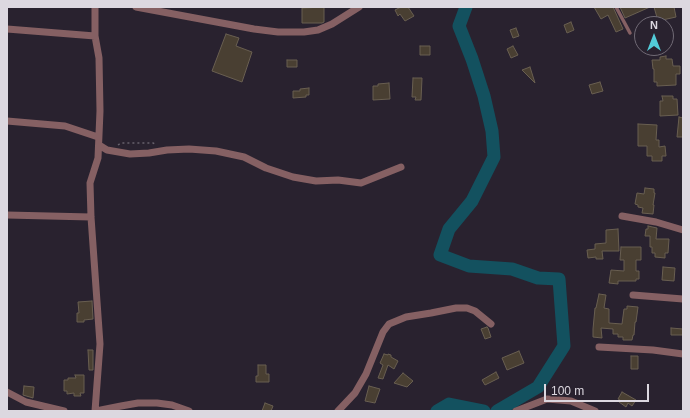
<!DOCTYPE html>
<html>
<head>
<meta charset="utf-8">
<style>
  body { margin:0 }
  #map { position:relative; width:690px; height:418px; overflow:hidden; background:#29222f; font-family:Helvetica,sans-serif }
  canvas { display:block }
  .frame { position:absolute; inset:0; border:8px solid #dcd8e0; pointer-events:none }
  .north { position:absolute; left:634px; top:16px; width:40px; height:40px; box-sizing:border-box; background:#29222f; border:1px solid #716b76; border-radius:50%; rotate:0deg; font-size:11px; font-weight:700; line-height:16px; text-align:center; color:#dcd8e0 }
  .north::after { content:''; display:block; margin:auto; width:14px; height:18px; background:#52cbd8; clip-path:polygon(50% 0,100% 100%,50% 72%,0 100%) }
  .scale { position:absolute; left:544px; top:384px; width:105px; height:18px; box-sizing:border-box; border:2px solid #dcd8e0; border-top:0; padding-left:5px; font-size:12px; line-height:14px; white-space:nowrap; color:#dcd8e0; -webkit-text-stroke:3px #29222f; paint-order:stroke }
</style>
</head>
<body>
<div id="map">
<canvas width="690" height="418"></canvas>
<div class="frame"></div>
<div class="north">N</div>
<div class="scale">100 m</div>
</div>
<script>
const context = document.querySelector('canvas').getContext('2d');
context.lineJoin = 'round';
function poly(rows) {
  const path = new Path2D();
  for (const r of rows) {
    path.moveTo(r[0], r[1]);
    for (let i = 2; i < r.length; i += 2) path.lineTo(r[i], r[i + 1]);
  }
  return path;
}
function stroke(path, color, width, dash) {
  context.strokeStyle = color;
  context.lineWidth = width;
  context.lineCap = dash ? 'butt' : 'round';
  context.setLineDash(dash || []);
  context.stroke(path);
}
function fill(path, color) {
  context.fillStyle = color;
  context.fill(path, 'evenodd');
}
stroke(poly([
  [466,7,459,26,472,59,484,96,492,131,494,157,472,201,449,229,440,255,469,266,512,269,538,278,559,279,564,346,538,387,497,411],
  [437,411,449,404,484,411]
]), '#13515f', 13);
const building = poly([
  [324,7,324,22,322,23,302,23,302,8,324,7],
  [401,7,408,7,414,16,405,21,400,14,398,16,395,10,401,7],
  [594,7,613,7,623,29,616,32,608,15,601,19,594,7],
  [620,7,650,7,625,18,620,7],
  [654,7,674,7,676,17,658,21,654,7],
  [571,22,574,30,567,33,564,25,571,22],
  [516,28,519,36,513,38,510,30,516,28],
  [226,34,239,38,236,46,252,52,242,82,212,71,226,34],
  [420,46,430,46,430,55,420,55,420,46],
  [513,46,518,55,511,58,507,49,513,46],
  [666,56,666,59,672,59,673,66,680,66,680,74,676,74,676,85,657,86,657,82,654,82,654,69,653,69,652,60,660,60,660,57,666,56],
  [287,60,297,60,297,67,287,67,287,60],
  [530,67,535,83,522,70,530,67],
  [413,78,422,78,421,100,415,100,416,97,412,97,413,78],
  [600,82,603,91,592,94,589,85,600,82],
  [389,83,390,99,373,100,373,86,378,86,378,84,389,83],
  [309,88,309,95,306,95,306,97,293,98,293,91,300,91,300,89,309,88],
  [662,96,673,96,673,99,677,99,678,115,660,116,660,101,663,101,662,96],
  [679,117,683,118,683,137,677,137,679,117],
  [638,124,657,125,656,140,659,140,659,147,665,146,666,156,662,156,662,161,652,161,652,156,647,156,647,146,638,146,638,124],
  [645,188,654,189,654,193,655,193,653,205,654,205,653,214,642,213,643,208,638,207,638,205,635,204,637,193,644,194,645,188],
  [648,226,657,228,656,239,669,239,668,253,665,253,665,258,655,257,655,253,652,253,652,247,650,247,650,236,645,236,646,229,648,229,648,226],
  [618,229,619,251,602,251,603,259,596,259,596,257,588,258,587,250,595,249,595,244,606,243,606,230,618,229],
  [621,247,641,247,641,260,636,260,636,271,639,271,639,279,636,279,636,281,618,281,618,284,609,283,611,270,624,271,624,260,620,260,621,247],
  [663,267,675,268,674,281,662,280,663,267],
  [599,294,606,295,604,308,609,309,609,323,622,324,624,309,627,309,627,306,638,307,636,322,635,322,634,335,633,335,632,340,623,340,623,337,618,337,618,334,613,334,613,329,601,328,602,338,593,337,593,329,595,308,596,308,599,294],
  [92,301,93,319,84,320,84,322,77,322,77,313,79,313,78,302,92,301],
  [487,327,488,328,491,337,485,339,481,329,487,327],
  [671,328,683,329,683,335,671,335,671,328],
  [88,350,93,350,93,370,89,370,88,350],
  [519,351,524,363,507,370,502,358,519,351],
  [384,354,388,355,388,354,391,355,391,357,398,361,394,369,388,365,383,379,378,378,383,365,380,363,384,354],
  [631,356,638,356,638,369,631,369,631,356],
  [258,365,266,365,266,374,269,374,269,382,256,382,256,376,258,376,258,365],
  [496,372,499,378,485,385,482,380,496,372],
  [403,373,413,381,407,387,394,383,403,373],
  [75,375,84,375,84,393,80,393,81,396,74,396,74,393,67,394,67,391,64,391,64,380,68,380,68,378,76,378,75,375],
  [24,386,34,387,33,398,23,395,24,386],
  [369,386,380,389,375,403,365,401,369,386],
  [622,392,636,400,632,406,628,403,626,407,619,402,620,400,618,399,622,392],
  [265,403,273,406,271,411,262,411,265,403]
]);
fill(building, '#493f32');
stroke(building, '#695f51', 1);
stroke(poly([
  [118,145,121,143,153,143,155,144]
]), '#67616c', 1.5, [2, 3]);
stroke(poly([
  [616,7,630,33]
]), '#856063', 3.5);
stroke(poly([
  [136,7,254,29,278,32,304,32,318,30,332,24,359,7],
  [7,29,95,36],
  [7,121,65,126,98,137],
  [99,145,107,150,130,154,149,153,167,150,189,149,216,151,244,157,266,168,293,177,316,181,338,180,361,183,401,167],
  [7,215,91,217],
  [622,216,656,222,683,230],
  [633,295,683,299],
  [599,347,653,350,683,354],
  [7,392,26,402,64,411],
  [95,411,100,344,91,217,90,183,98,158,100,111,99,58,95,36,95,7],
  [96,411,121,406,138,403,157,403,172,405,189,411],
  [338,411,355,393,366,374,383,332,389,324,406,317,431,313,456,308,467,308,475,311,491,324],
  [516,411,547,399,571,401,595,411]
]), '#856063', 7);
</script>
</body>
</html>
